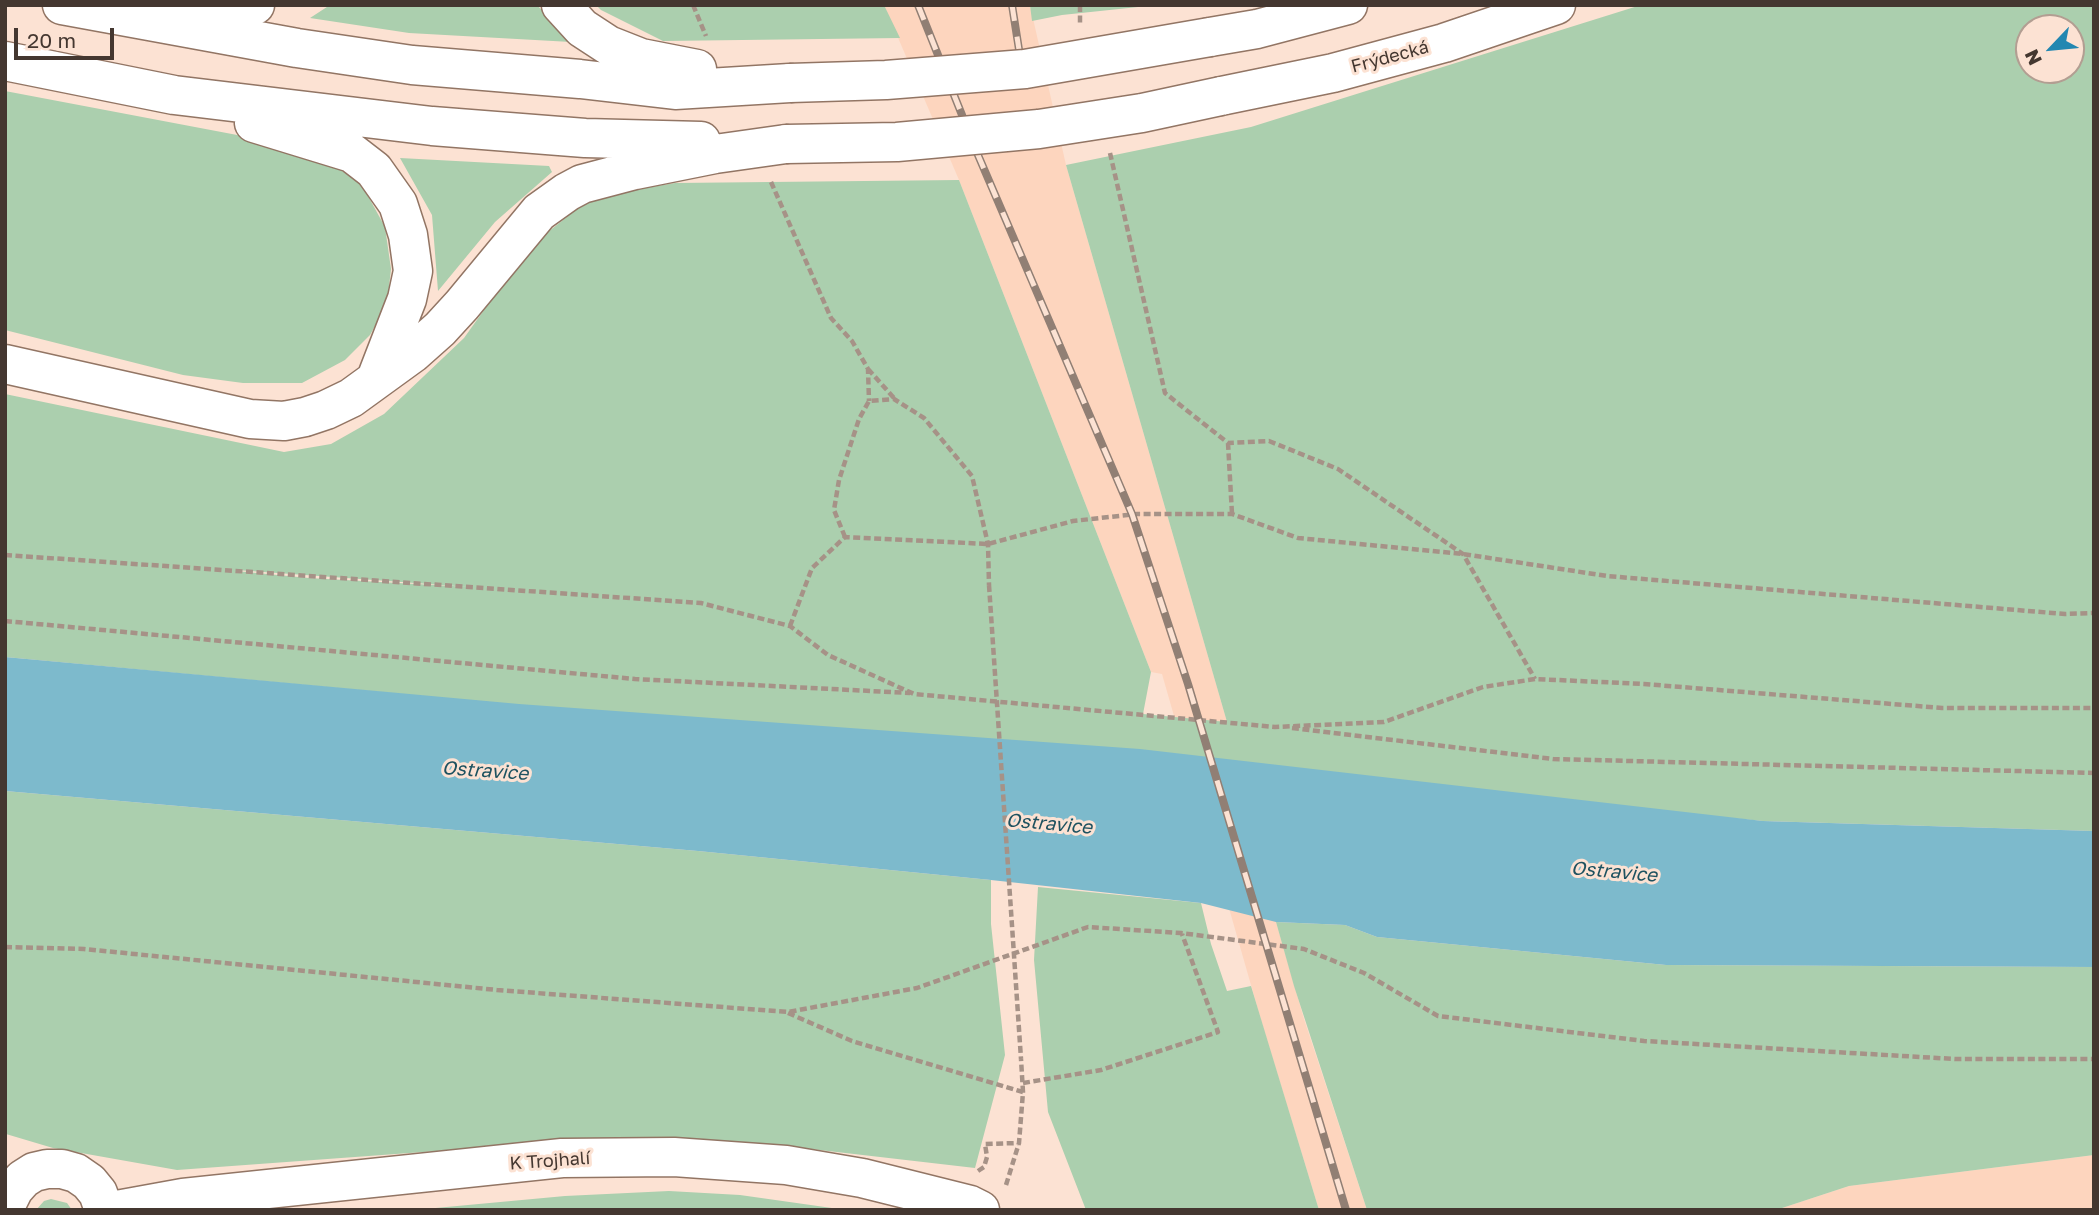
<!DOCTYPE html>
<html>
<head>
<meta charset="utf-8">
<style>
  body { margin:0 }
  #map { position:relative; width:2099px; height:1215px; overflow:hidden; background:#fce2d3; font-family:"Golos Text",sans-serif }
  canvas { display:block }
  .frame { position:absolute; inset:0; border:7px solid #443730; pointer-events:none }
  .north { position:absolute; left:2015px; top:14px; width:70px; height:70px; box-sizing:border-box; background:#fce2d3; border:2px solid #b29e92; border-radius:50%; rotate:244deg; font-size:19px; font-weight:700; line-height:28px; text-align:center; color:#443730 }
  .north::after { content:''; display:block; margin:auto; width:24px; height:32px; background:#2287b1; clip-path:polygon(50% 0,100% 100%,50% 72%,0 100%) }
  .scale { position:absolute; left:14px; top:28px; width:100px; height:32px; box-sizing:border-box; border:4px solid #443730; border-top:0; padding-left:9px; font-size:21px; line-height:24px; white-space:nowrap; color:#443730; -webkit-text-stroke:5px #fce2d3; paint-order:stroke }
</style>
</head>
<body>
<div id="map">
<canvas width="2099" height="1215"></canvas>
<div class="frame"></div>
<div class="north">N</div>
<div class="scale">20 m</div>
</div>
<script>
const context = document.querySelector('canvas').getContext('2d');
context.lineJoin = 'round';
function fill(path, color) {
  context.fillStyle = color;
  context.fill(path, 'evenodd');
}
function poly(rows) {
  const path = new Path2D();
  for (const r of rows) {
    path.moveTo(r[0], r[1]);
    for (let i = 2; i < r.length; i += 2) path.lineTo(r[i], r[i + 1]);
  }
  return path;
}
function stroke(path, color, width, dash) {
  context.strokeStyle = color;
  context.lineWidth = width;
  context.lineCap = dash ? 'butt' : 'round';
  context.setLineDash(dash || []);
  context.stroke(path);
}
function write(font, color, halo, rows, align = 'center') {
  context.font = font + ' "Golos Text",sans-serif';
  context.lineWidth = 6;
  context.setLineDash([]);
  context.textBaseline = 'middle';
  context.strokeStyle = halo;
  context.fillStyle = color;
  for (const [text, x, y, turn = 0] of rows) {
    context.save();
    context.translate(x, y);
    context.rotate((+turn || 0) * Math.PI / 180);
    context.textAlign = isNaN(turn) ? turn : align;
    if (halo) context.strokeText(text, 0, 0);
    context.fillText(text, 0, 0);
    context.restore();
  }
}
fill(poly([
  [884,5,1030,5,1066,165,1262,843,1276,922,1304,1019,1367,1210,1319,1210,1263,1027,1162,674,1151,672,959,180],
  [2094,1155,2094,1210,1776,1210,1849,1186]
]), '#fdd5be');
fill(poly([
  [330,5,537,5,571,42,409,33,310,18],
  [596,5,884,5,900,38,663,41,601,10],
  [1030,5,1157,5,1062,15,1032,21],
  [1641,5,2094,5,2094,831,1763,821,5,657,5,394,284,452,331,444,384,414,464,338,529,247,592,197,675,183,959,180,1151,672,1143,714,1227,722,1066,165,1251,127],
  [2029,28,2071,28,2071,70,2029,70],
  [236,571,236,570,470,587,309,578],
  [5,91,311,149,362,185,385,227,391,269,387,304,370,335,345,360,302,383,243,383,183,375,5,330],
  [400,158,549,166,552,172,495,222,438,291,432,215],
  [5,791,698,851,991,880,991,924,1005,1055,975,1168,785,1146,560,1142,177,1170,53,1148,6,1134],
  [1038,887,1201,903,1211,944,1227,991,1251,986,1319,1210,1086,1210,1048,1112,1034,960],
  [1276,922,1345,925,1377,937,1666,965,2094,967,2094,1155,1849,1186,1776,1210,1367,1210,1294,986],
  [669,1191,740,1195,846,1210,414,1210,565,1196],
  [51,1199,67,1203,72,1210,36,1210,44,1201]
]), '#abcfae');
fill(poly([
  [5,657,519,704,1140,749,1763,821,2094,831,2094,967,1666,965,1377,937,1345,925,1276,922,1201,903,991,880,698,851,5,791]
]), '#7dbacc');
const minor = poly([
  [5,1207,14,1189,23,1179,34,1172,47,1169,62,1169,76,1173,89,1182,98,1193,104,1210],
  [117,1210,183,1198,562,1158,674,1157,786,1165,862,1178,970,1205,980,1210]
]);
const major = poly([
  [62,5,297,48,412,65,580,79,675,90,790,83],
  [561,5,582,28,608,45,641,58,697,69],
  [176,7,225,9,255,5],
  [1210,37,1257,29,1348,5],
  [5,61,174,95,432,126,585,138,701,141],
  [1221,96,1333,73,1444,43,1556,5],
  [254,123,352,153,374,170,398,204,408,235,413,271,407,299,376,379],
  [5,364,250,419,284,421,305,417,326,410,351,398,413,353,440,329,462,305,539,212,567,192,582,184,635,170,715,154,786,144]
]);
stroke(minor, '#927564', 41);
stroke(major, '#927564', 41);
stroke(poly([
  [693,5,706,36],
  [1080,5,1080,23],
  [1110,153,1165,393,1228,443,1269,441,1338,469,1463,554,1535,679],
  [771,182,831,318,852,341,868,369,869,401],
  [868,369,894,398],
  [1228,443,1232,514],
  [845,537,834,510,839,480,859,419,869,401,894,399,924,418,972,476,988,544,989,585],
  [5,555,701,603,790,626,828,655,914,694,1275,727,1384,722,1483,687,1535,679,1644,684,1942,708,2094,708],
  [5,621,635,679,910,693],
  [790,626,812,568,845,537,988,544,1073,521,1137,514,1232,514,1298,538,1463,554,1607,576,2065,614,2094,613],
  [1292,728,1553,759,2094,773],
  [5,947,84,949,497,990,788,1012,917,988,1088,927,1181,933,1304,949,1364,973,1438,1016,1644,1041,1955,1059,2094,1059],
  [788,1013,852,1041,1023,1092],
  [1023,1083,1101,1070,1218,1032,1182,934],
  [978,1171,984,1167,987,1157,985,1144,1019,1143],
  [1006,1185,1019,1143,1023,1092,1021,1059]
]), '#a69287', 4.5, [7, 3.5]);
stroke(minor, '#fff', 38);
stroke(major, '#fff', 38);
const rail = poly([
  [918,5,978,155,1132,514,1188,684,1346,1210],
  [1012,5,1020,56]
]);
stroke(rail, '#917f74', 8);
stroke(rail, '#fce2d3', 5, [16]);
const majorBridge = poly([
  [790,83,886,80,1025,69,1210,37],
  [786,144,897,142,1039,129,1142,113,1221,96]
]);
stroke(majorBridge, '#927564', 41, []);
stroke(poly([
  [989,585,1021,1059]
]), '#a69287', 4.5, [7, 3.5]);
stroke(majorBridge, '#fff', 38);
write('18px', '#443730', '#fce2d3', [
  ["Frýdecká",1390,57,-15],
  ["K Trojhalí",550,1161,-4]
]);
write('italic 19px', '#1e5260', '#fce2d3', [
  ["Ostravice",485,771,4],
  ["Ostravice",1049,824,5],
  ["Ostravice",1614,872,5]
]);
</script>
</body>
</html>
